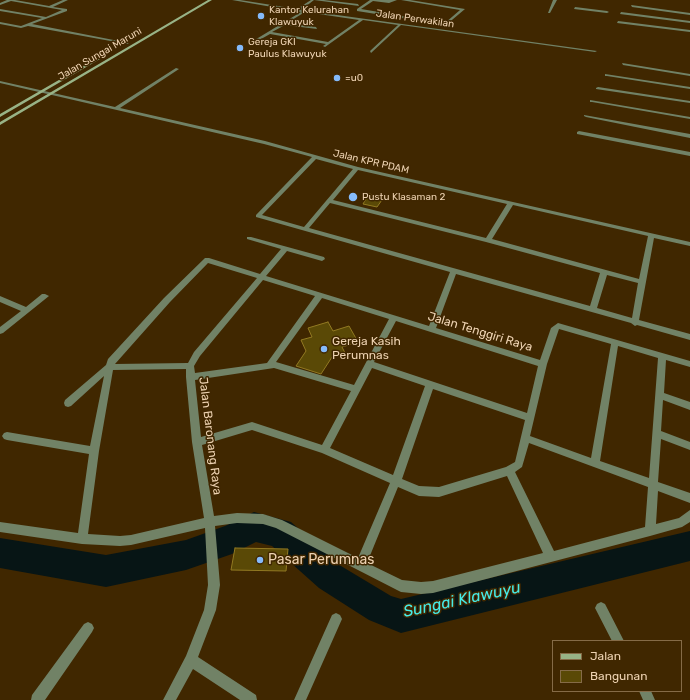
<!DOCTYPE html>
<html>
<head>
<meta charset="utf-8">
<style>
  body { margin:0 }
  #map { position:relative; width:690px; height:700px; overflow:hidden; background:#402700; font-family:Rubik,sans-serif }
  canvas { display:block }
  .legend { position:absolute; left:552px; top:640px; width:130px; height:52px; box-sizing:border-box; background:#402700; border:1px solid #856b47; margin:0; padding:5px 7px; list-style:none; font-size:12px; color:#edd2b1 }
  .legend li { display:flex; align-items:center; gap:8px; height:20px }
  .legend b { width:20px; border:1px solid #856b47 }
</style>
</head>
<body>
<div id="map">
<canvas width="690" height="700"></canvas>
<ul class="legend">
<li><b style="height:5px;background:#98b386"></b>Jalan</li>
<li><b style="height:11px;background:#5a4906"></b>Bangunan</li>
</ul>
</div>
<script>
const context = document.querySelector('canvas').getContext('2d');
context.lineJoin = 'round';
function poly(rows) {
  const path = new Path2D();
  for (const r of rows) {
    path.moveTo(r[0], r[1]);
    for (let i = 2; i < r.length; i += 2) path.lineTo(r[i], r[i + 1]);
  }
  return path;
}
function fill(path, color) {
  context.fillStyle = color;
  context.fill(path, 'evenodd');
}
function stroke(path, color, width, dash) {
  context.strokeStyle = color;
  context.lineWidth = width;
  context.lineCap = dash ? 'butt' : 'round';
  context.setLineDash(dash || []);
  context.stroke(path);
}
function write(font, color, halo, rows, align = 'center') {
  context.font = font + ' Rubik,sans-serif';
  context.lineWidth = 3;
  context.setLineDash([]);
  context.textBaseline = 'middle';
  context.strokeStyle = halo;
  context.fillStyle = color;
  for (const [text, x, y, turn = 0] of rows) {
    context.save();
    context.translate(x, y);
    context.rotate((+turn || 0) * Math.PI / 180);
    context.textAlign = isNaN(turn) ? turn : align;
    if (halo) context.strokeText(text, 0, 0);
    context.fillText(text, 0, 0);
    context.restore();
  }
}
fill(poly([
  [254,512,291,522,341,566,391,596,401,599,690,531,690,561,401,633,369,620,319,588,272,546,256,542,232,554,186,570,106,587,0,568,0,538,106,555,186,540,225,526,254,512]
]), '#071515');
const building = poly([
  [369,194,384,197,377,207,363,204,369,194],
  [328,322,333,331,349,326,358,342,342,347,345,353,332,357,321,374,296,366,306,351,301,340,312,337,308,328,328,322],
  [235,548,288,549,286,571,231,570,235,548]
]);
fill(building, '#5a4906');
stroke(building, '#927a22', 1);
fill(poly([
  [7,0,15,0,49,6,63,0,68,0,53,7,67,9,67,11,32,24,129,43,127,44,28,26,21,28,0,24,0,22,21,26,42,18,0,11,0,9,46,17,62,10,11,1,0,5,0,3,7,0],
  [232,0,240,0,297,9,311,0,324,0,358,4,359,6,314,0,301,10,597,51,595,52,401,25,371,53,370,51,398,25,363,20,325,47,323,46,326,44,270,34,254,43,253,41,301,12,232,0],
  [305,12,359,20,328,42,272,32,285,25,317,29,316,27,287,23,305,12],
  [370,0,397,0,389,3,373,1,361,9,445,23,460,10,401,0,410,0,465,9,446,25,357,11,357,9,370,0],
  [553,0,557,0,550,13,548,13,553,0],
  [631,5,690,13,690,15,632,7,631,5],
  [575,7,607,11,609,12,607,13,574,9,575,7],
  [621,12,690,21,690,23,620,14,621,12],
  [618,21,690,30,690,32,617,23,618,21],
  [622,63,690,74,690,76,623,65,622,63],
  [176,68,179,69,120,108,265,141,358,167,690,242,690,246,654,238,639,320,690,334,690,340,637,325,635,326,631,323,456,274,436,328,540,360,551,328,558,323,690,361,690,367,666,360,664,393,690,402,690,410,663,400,661,431,690,442,690,450,661,439,658,482,690,493,690,503,658,491,656,524,679,518,690,510,690,522,682,527,650,536,433,593,421,594,401,592,397,590,276,528,263,524,237,523,215,526,220,585,216,610,198,657,256,695,257,700,240,700,193,669,176,700,163,700,186,656,204,610,208,585,205,528,131,545,120,546,82,544,0,532,0,522,78,533,89,454,7,440,4,439,2,436,4,433,7,432,90,446,104,376,71,406,68,407,65,406,64,403,65,400,106,365,108,359,164,298,205,258,209,258,260,274,281,249,247,239,247,237,251,237,324,257,325,259,322,261,287,251,266,276,429,326,450,272,256,217,256,215,312,157,264,144,0,83,0,81,115,107,176,68],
  [316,159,353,169,304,227,262,215,316,159],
  [358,170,507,204,486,238,333,200,358,170],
  [330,203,486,242,600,273,590,306,309,228,330,203],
  [513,205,648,236,639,279,492,239,513,205],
  [208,263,257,278,194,352,188,363,115,364,170,302,208,263],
  [607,275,638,283,632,318,597,308,607,275],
  [263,280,315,296,267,363,195,373,194,366,200,356,263,280],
  [322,298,389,319,354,385,276,362,322,298],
  [396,321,538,366,527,413,374,362,396,321],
  [559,329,611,344,591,458,530,436,547,364,559,329],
  [618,346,658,358,649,478,600,461,618,346],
  [274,368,351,391,322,445,252,422,201,437,195,380,274,368],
  [372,368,425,386,393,475,330,448,372,368],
  [186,369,186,377,192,442,204,518,131,535,120,536,88,534,99,451,113,370,186,369],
  [433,389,525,420,515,462,506,467,439,487,419,486,402,479,433,389],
  [252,430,322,453,390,483,358,558,282,520,263,514,237,513,214,516,202,445,252,430],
  [529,443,648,487,645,527,554,551,515,472,522,467,529,443],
  [507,476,543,553,433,581,421,582,402,580,367,563,398,487,419,496,439,497,507,476],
  [605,74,690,87,690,89,607,76,605,76,605,74],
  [598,87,690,101,690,103,596,89,596,88,598,87],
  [590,100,690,117,690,119,592,102,590,102,590,100],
  [584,115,690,134,690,138,586,117,584,116,584,115],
  [579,131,690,152,690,156,577,134,577,132,579,131],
  [42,294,45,294,49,296,3,333,0,334,0,327,21,311,0,302,0,296,26,307,42,294],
  [601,602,605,604,624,641,612,641,595,608,597,604,601,602],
  [336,613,340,615,342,619,306,700,294,700,332,615,336,613],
  [88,622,92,624,94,628,92,632,45,700,31,700,32,695,84,624,88,622],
  [639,691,651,691,655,700,643,700,639,691]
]), '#718266');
fill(poly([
  [208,0,212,0,0,125,0,122,208,0],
  [97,58,100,59,0,117,0,114,97,58]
]), '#98b386');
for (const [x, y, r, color] of [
  [261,16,4,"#85bbfb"],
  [240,48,4,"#85bbfb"],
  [337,78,4,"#85bbfb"],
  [353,197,5,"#85bbfb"],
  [324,349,4,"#85bbfb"],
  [260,560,4,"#85bbfb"]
]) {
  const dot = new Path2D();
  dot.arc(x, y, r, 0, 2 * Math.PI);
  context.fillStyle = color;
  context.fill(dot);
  stroke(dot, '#402700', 1.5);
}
write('10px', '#edd2b1', '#402700', [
  ["Kantor Kelurahan",269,10],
  ["Klawuyuk",269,22],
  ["Gereja GKI",248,42],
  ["Paulus Klawuyuk",248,54],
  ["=u0",345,78],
  ["Pustu Klasaman 2",362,197]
], 'left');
write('10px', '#edd2b1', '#402700', [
  ["Jalan Perwakilan",415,19,8],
  ["Jalan Sungai Maruni",100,54,-30],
  ["Jalan KPR PDAM",371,162,13]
]);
write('12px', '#edd2b1', '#402700', [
  ["Jalan Tenggiri Raya",480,332,17],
  ["Jalan Baronang Raya",210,436,83]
]);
write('12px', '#edd2b1', '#402700', [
  ["Gereja Kasih",332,342],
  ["Perumnas",332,356]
], 'left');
write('14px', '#edd2b1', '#402700', [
  ["Pasar Perumnas",268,560]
], 'left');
write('italic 16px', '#46ebe7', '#402700', [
  ["Sungai Klawuyu",462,600,-12]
]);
</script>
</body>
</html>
